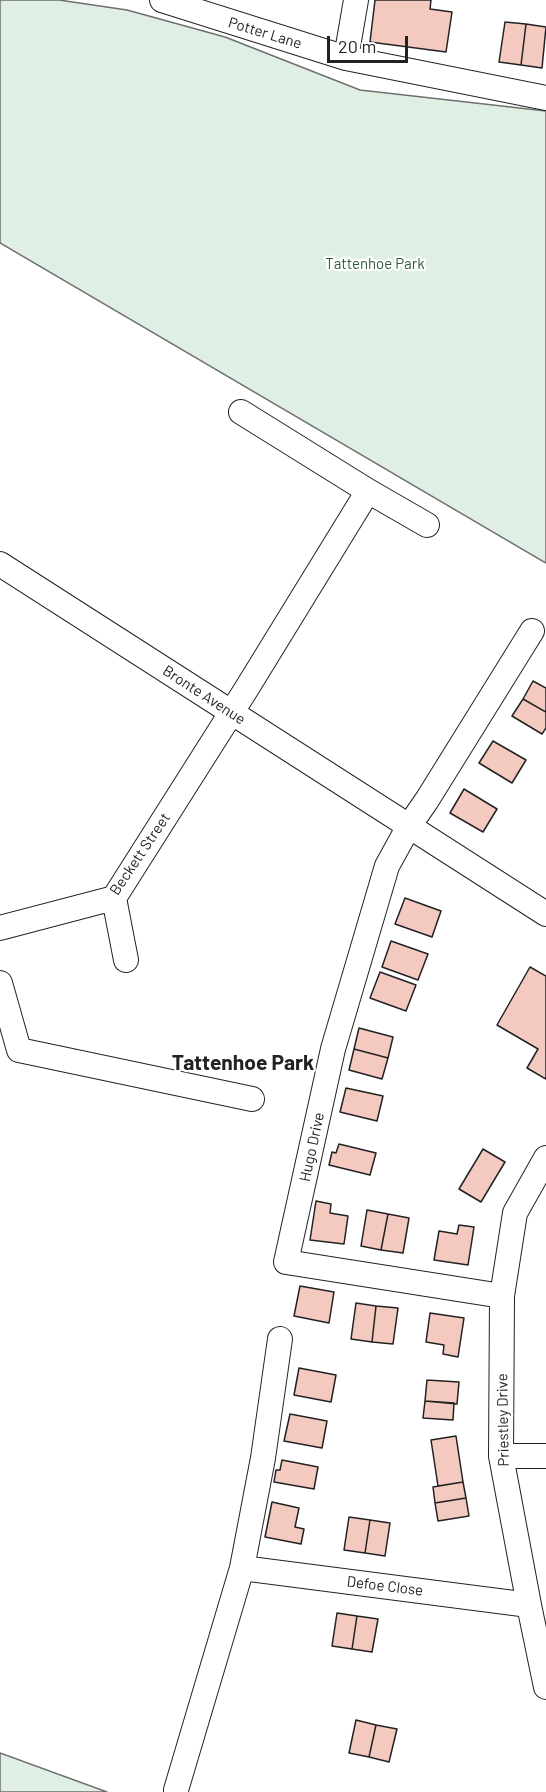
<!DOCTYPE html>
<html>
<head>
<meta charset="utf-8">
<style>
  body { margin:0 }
  #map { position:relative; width:546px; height:1792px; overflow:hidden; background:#fff; font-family:Barlow,sans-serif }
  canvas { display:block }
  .scale { position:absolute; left:327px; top:36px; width:81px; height:27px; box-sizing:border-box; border:3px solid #222; border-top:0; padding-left:8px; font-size:18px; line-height:21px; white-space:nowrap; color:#222; -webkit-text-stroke:4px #fff; paint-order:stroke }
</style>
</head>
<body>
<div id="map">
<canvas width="546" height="1792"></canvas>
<div class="scale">20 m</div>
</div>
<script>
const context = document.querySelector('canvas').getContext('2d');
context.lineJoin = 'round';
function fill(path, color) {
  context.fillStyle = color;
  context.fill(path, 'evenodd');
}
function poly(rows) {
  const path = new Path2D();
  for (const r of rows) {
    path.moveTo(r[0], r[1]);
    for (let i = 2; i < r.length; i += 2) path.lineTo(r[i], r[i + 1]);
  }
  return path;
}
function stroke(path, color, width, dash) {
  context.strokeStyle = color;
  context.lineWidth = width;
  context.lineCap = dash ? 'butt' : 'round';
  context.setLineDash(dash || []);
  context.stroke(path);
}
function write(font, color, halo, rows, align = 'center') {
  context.font = font + ' Barlow,sans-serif';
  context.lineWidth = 4.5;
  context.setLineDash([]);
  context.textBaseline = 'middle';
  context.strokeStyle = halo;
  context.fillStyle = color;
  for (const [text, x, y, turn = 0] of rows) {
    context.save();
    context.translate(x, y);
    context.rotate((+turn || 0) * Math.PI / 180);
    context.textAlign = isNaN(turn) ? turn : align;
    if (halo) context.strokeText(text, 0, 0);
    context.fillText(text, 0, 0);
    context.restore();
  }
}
const green = poly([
  [0,0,59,0,127,10,225,37,360,90,546,111,546,563,0,243,0,0],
  [0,1753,107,1792,0,1792,0,1753]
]);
fill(green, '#e0efe3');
stroke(green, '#6f6f6f', 1.5);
const building = poly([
  [375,0,431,0,430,9,452,12,446,52,370,42,375,0],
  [505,22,526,24,521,65,499,62,505,22],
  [526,24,546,27,542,68,521,65,526,24],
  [533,681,546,688,546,712,523,699,533,681],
  [523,699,546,712,546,728,542,734,512,716,523,699],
  [493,741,526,760,512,783,479,763,493,741],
  [464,789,497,809,483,832,450,813,464,789],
  [405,898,441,911,432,937,395,924,405,898],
  [391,941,428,954,418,980,382,967,391,941],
  [530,967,546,976,546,1079,527,1068,538,1049,497,1025,530,967],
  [380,972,416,985,406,1011,370,998,380,972],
  [359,1028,393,1037,388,1058,354,1049,359,1028],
  [354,1049,388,1058,382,1079,349,1070,354,1049],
  [346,1088,383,1096,377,1121,340,1112,346,1088],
  [339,1144,376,1153,370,1175,329,1165,332,1152,336,1153,339,1144],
  [483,1149,505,1162,481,1202,459,1189,483,1149],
  [316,1201,331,1204,330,1213,348,1216,344,1244,310,1240,316,1201],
  [367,1210,388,1214,381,1250,361,1246,367,1210],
  [388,1214,409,1218,403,1253,381,1250,388,1214],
  [459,1225,474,1227,468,1265,434,1260,439,1231,457,1234,459,1225],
  [300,1286,334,1292,329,1323,294,1316,300,1286],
  [356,1303,376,1306,372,1342,351,1339,356,1303],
  [376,1306,398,1308,393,1344,372,1342,376,1306],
  [430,1313,464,1318,458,1357,443,1354,444,1345,426,1342,430,1313],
  [299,1368,336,1375,331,1402,294,1395,299,1368],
  [427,1380,459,1382,457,1404,425,1401,427,1380],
  [425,1401,454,1403,453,1420,423,1418,425,1401],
  [290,1414,327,1421,322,1448,284,1441,290,1414],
  [456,1436,463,1482,438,1486,431,1440,456,1436],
  [282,1460,318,1467,314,1489,274,1482,276,1470,280,1470,282,1460],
  [463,1482,466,1498,435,1503,433,1487,463,1482],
  [466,1498,469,1516,438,1521,435,1503,466,1498],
  [272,1502,299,1508,295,1527,304,1529,301,1544,265,1537,272,1502],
  [349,1517,370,1520,365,1553,344,1550,349,1517],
  [370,1520,390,1523,385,1556,365,1553,370,1520],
  [337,1613,357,1616,352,1649,332,1646,337,1613],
  [357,1616,378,1619,372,1652,352,1649,357,1616],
  [356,1720,376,1725,369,1757,349,1753,356,1720],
  [376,1725,397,1729,389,1762,369,1757,376,1725]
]);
fill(building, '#f3c9c0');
stroke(building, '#222', 1.5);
const minor = poly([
  [162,0,346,58,546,98],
  [346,58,356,0],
  [241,412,368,491,427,525],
  [0,564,546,914],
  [114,898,126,960],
  [0,928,114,898,247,688,368,491],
  [0,983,19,1050,252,1099],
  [546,1158,515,1213,502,1296,501,1456,529,1605,546,1687],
  [502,1296,286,1262,333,1049,387,866,409,826,427,800,532,631],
  [501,1456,546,1456],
  [242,1568,263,1458,280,1339],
  [176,1790,242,1568,529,1605]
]);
stroke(minor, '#222', 26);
stroke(minor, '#fff', 24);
write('15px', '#222', '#fff', [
  ["Potter Lane",265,33,17],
  ["Bronte Avenue",204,695,33],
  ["Beckett Street",140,854,-56],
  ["Hugo Drive",312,1147,-78],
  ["Priestley Drive",503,1420,-91],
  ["Defoe Close",385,1586,7]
]);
write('15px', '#2f5e38', '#fff', [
  ["Tattenhoe Park",375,264]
]);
write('bold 21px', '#222', '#fff', [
  ["Tattenhoe Park",243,1063]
]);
</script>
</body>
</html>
